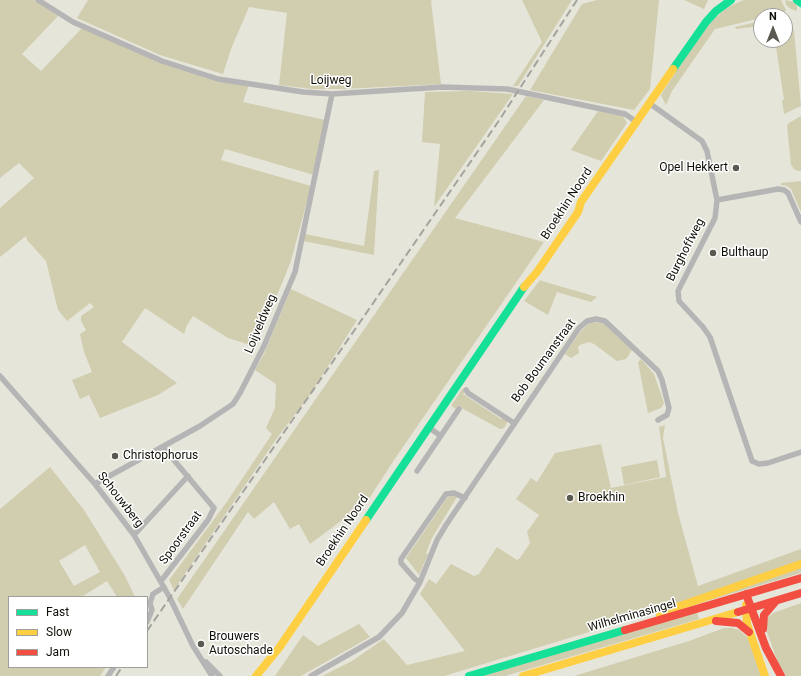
<!DOCTYPE html>
<html>
<head>
<meta charset="utf-8">
<style>
  body { margin:0 }
  #map { position:relative; width:801px; height:676px; overflow:hidden; background:#e6e5da; font-family:Roboto,sans-serif }
  canvas { display:block }
  .legend { position:absolute; left:8px; top:596px; width:140px; height:72px; box-sizing:border-box; background:#fff; border:1px solid #9f9f9c; margin:0; padding:5px 7px; list-style:none; font-size:12px; color:#100f07 }
  .legend li { display:flex; align-items:center; gap:8px; height:20px }
  .legend b { width:20px; border:1px solid #9f9f9c }
  .north { position:absolute; left:753px; top:8px; width:40px; height:40px; box-sizing:border-box; background:#fff; border:1px solid #9f9f9c; border-radius:50%; rotate:0deg; font-size:11px; font-weight:700; line-height:16px; text-align:center; color:#100f07 }
  .north::after { content:''; display:block; margin:auto; width:14px; height:18px; background:#5b5a51; clip-path:polygon(50% 0,100% 100%,50% 72%,0 100%) }
</style>
</head>
<body>
<div id="map">
<canvas width="801" height="676"></canvas>
<ul class="legend">
<li><b style="height:5px;background:#16e098"></b>Fast</li>
<li><b style="height:5px;background:#ffcf43"></b>Slow</li>
<li><b style="height:5px;background:#f24e42"></b>Jam</li>
</ul>
<div class="north">N</div>
</div>
<script>
const context = document.querySelector('canvas').getContext('2d');
context.lineJoin = 'round';
function fill(path, color) {
  context.fillStyle = color;
  context.fill(path, 'evenodd');
}
function poly(rows) {
  const path = new Path2D();
  for (const r of rows) {
    path.moveTo(r[0], r[1]);
    for (let i = 2; i < r.length; i += 2) path.lineTo(r[i], r[i + 1]);
  }
  return path;
}
function stroke(path, color, width, dash) {
  context.strokeStyle = color;
  context.lineWidth = width;
  context.lineCap = dash ? 'butt' : 'round';
  context.setLineDash(dash || []);
  context.stroke(path);
}
function write(font, color, halo, rows, align = 'center') {
  context.font = font + ' Roboto,sans-serif';
  context.lineWidth = 3;
  context.setLineDash([]);
  context.textBaseline = 'middle';
  context.strokeStyle = halo;
  context.fillStyle = color;
  for (const [text, x, y, turn = 0] of rows) {
    context.save();
    context.translate(x, y);
    context.rotate((+turn || 0) * Math.PI / 180);
    context.textAlign = isNaN(turn) ? turn : align;
    if (halo) context.strokeText(text, 0, 0);
    context.fillText(text, 0, 0);
    context.restore();
  }
}
fill(poly([
  [0,0,34,0,58,16,22,54,41,71,82,28,171,66,249,85,243,102,325,120,314,175,225,149,221,160,311,186,291,261,256,347,228,338,193,316,187,325,184,334,145,308,122,342,177,383,158,395,100,418,89,395,80,399,72,380,92,372,84,352,80,334,86,330,81,321,81,316,94,307,90,303,67,321,58,310,46,261,27,240,26,236,0,257,0,208,34,178,19,163,0,178],
  [88,0,433,0,431,1,441,84,343,89,312,89,279,85,287,13,249,7,231,49,223,74,160,55,77,18],
  [522,0,572,0,518,86,513,86,542,42],
  [597,0,659,0,650,89,634,110,530,90,582,4],
  [684,0,708,0,704,9],
  [744,0,781,0,786,10,783,13,761,16,761,18,715,29,672,91,666,105,661,95,664,90,701,34,715,18,728,7],
  [785,0,794,2,797,6,797,11,791,9,786,5],
  [785,17,791,22,794,31,801,106,784,114,782,100,784,100,775,40,785,40],
  [761,21,761,26,736,29,735,27],
  [469,91,513,94,434,207,440,144,422,142,425,92],
  [526,96,544,100,455,218,544,242,394,460,354,522,349,515,310,544,299,524,290,529,274,502,254,519,248,512,183,609,177,599],
  [598,111,623,116,627,123,601,161,571,150],
  [801,116,801,171,799,171,795,170,791,165,787,126,789,123],
  [379,170,374,255,303,241,305,234,364,246,374,171],
  [801,181,801,212,791,189,787,186,781,185,781,183],
  [540,280,542,281,597,297,591,302,557,292,548,315,524,301],
  [291,289,357,320,309,396,277,438,174,590,169,580,226,503,272,434,266,428,275,408,276,384,255,370,264,354],
  [594,322,605,324,632,350,626,359,617,361,594,344,589,342,580,345,578,347,579,353,571,358,565,354,581,331,588,324],
  [641,359,654,374,664,403,661,408,648,413,638,362],
  [462,389,465,391,463,394,501,419,504,419,508,421,504,428,500,429,458,406,456,409,451,406],
  [665,425,663,438,678,513,698,586,801,549,801,562,622,622,444,676,322,676,352,661,384,639,407,665,465,651,420,594,429,579,436,584,451,564,474,576,479,574,497,547,517,560,520,558,530,543,527,532,539,515,516,499,531,478,537,482,555,453,601,444,611,488,666,477,659,427],
  [657,460,660,477,624,485,621,467],
  [50,467,84,510,125,576,135,597,117,597,107,581,83,596,84,597,9,597,9,667,106,667,100,676,0,676,0,509],
  [85,545,100,572,74,586,59,561],
  [451,495,457,497,432,538,426,553,428,554,419,575,406,558,447,498],
  [801,566,801,573,680,609],
  [801,603,801,676,786,676,778,663,766,629,768,617,773,613],
  [697,612,699,619,505,676,481,676],
  [359,624,370,637,301,676,275,676,303,635,318,646],
  [724,628,732,628,739,630,749,639,763,676,574,676,689,641]
]), '#d1cdaf');
stroke(poly([
  [38,0,73,22,162,61,218,79,303,92,332,94,442,87,507,89,625,114,637,122],
  [649,103,702,141,707,151,717,200,715,218,678,291,679,301,703,327,710,337,752,461,759,464,768,463,801,452],
  [717,200,778,189,784,190,788,193,801,222],
  [0,376,95,484,134,535,170,598,193,646,212,676],
  [466,390,468,393,514,423],
  [428,427,441,436],
  [417,471,459,409],
  [95,484,200,426,233,404,240,393,264,346,295,272,332,94],
  [134,535,188,476],
  [161,581,208,520,214,508,163,447],
  [420,582,415,579,401,563,401,559,446,494,454,493,465,498],
  [147,622,152,610,150,603,153,594,164,587],
  [206,662,220,676],
  [108,676,114,667],
  [311,676,379,637,402,613,420,582,437,540,446,525,579,328,587,321,596,319,605,321,658,371,662,380,669,408,667,415,658,420]
]), '#b6b5b5', 5.5);
stroke(poly([
  [797,0,801,3],
  [673,69,706,22,716,11,731,0],
  [366,520,524,287],
  [469,676,625,630]
]), '#16e098', 8);
stroke(poly([
  [524,287,537,272,578,212,581,202,673,69],
  [746,605,747,624,765,676],
  [660,615,677,607,801,564],
  [256,676,279,648,366,520],
  [523,676,738,612]
]), '#ffcf43', 8);
stroke(poly([
  [746,594,766,648,781,676],
  [738,612,801,593],
  [716,621,738,623,749,632],
  [763,629,764,615,776,601],
  [625,630,801,578]
]), '#f24e42', 8);
stroke(poly([
  [147,631,498,122,577,0],
  [116,676,122,667]
]), '#a5a39e', 2, [8, 4]);
for (const [x, y, r, color] of [
  [736,168,4,"#5b5a51"],
  [713,253,4,"#5b5a51"],
  [115,456,4,"#5b5a51"],
  [570,498,4,"#5b5a51"],
  [201,644,4,"#5b5a51"]
]) {
  const dot = new Path2D();
  dot.arc(x, y, r, 0, 2 * Math.PI);
  context.fillStyle = color;
  context.fill(dot);
  stroke(dot, '#fff', 1.5);
}
write('12px', '#100f07', '#fff', [
  ["Loijweg",331,81],
  ["Broekhin Noord",567,204,-57],
  ["Burghoffweg",686,250,-63],
  ["Loijveldweg",261,324,-67],
  ["Bob Boumanstraat",544,361,-54],
  ["Schouwberg",120,500,52],
  ["Broekhin Noord",343,531,-56],
  ["Spoorstraat",181,538,-54],
  ["Wilhelminasingel",632,616,-16]
]);
write('12px', '#100f07', '#fff', [
  ["Opel Hekkert",728,168,"right"],
  ["Bulthaup",721,253],
  ["Christophorus",123,456],
  ["Broekhin",578,498],
  ["Brouwers",209,637],
  ["Autoschade",209,651]
], 'left');
</script>
</body>
</html>
